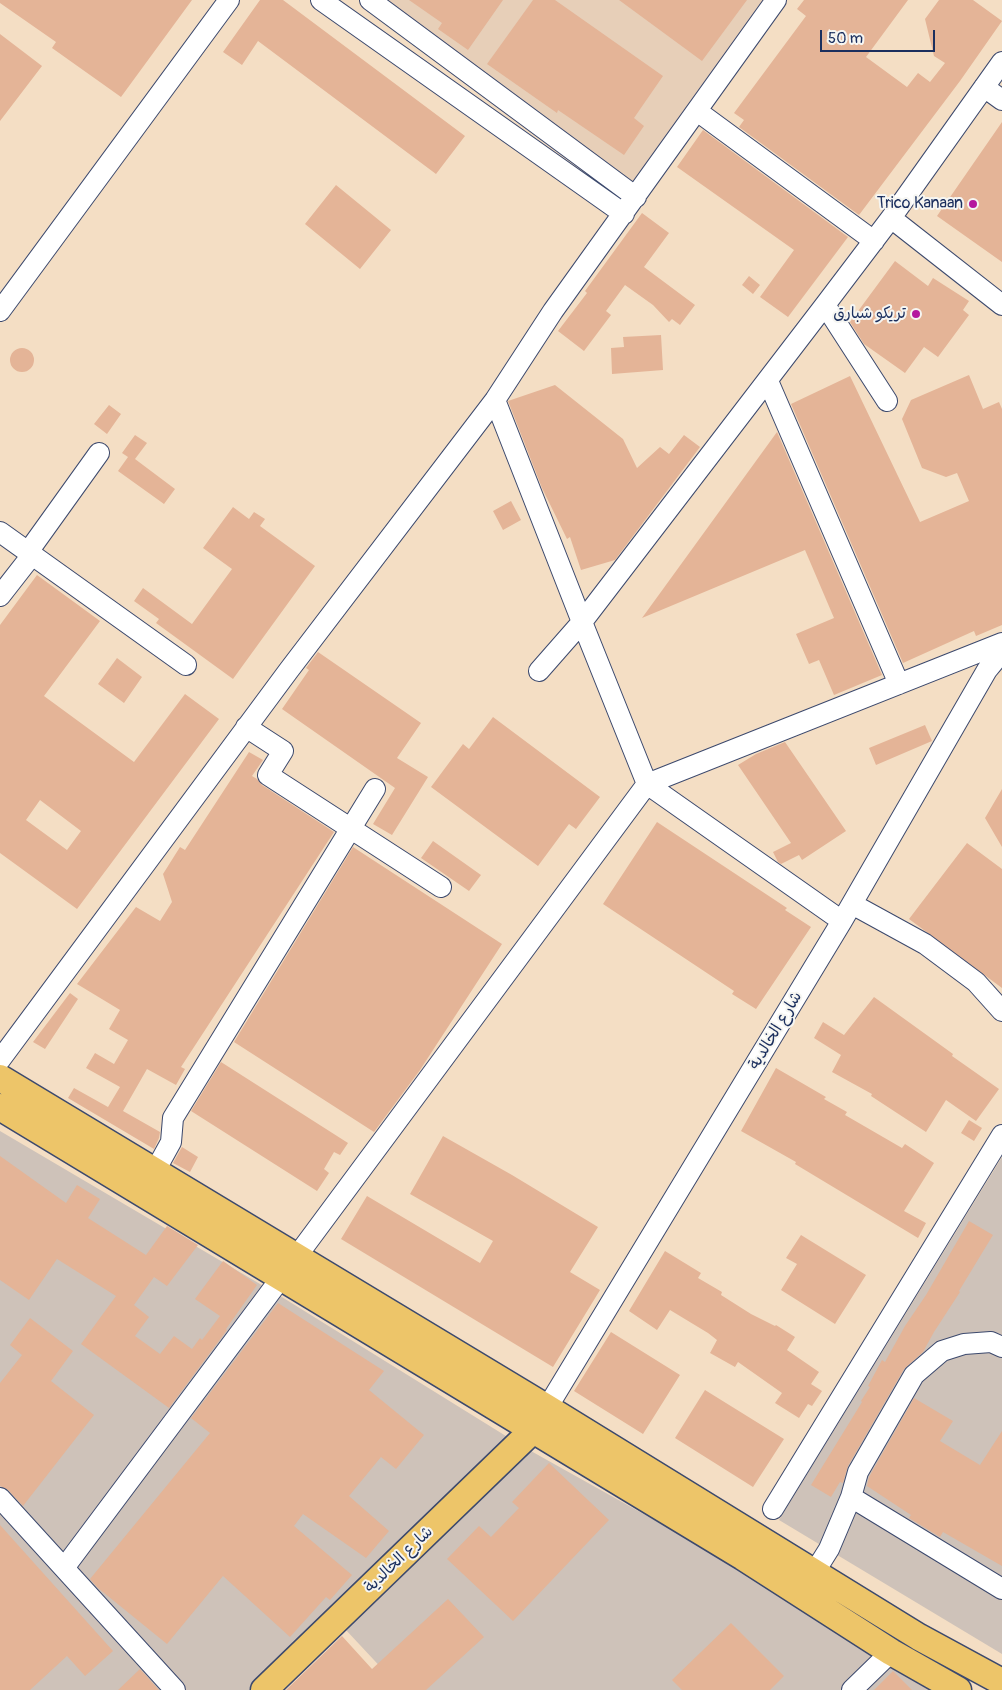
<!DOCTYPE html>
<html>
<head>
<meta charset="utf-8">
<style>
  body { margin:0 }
  #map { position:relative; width:1002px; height:1690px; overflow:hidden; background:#f4dec4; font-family:Pangolin,sans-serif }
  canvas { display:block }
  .scale { position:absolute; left:820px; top:30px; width:115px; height:22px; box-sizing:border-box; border:2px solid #1b2f5e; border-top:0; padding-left:6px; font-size:15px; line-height:18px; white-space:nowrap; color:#1b2f5e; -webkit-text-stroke:4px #f6f6f2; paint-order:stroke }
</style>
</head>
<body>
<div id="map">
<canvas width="1002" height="1690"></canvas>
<div class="scale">50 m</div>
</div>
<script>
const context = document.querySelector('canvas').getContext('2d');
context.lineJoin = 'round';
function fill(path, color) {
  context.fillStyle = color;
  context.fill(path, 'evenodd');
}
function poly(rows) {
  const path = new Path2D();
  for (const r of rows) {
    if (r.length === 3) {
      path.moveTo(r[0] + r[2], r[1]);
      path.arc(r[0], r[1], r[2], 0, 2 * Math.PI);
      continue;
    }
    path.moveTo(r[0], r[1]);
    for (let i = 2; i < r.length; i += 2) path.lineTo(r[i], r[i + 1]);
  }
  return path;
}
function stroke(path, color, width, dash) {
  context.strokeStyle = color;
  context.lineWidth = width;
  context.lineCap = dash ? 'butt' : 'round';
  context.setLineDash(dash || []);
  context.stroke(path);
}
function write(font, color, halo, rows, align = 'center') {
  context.font = font + ' Pangolin,"Playpen Sans Arabic",sans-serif';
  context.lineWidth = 4;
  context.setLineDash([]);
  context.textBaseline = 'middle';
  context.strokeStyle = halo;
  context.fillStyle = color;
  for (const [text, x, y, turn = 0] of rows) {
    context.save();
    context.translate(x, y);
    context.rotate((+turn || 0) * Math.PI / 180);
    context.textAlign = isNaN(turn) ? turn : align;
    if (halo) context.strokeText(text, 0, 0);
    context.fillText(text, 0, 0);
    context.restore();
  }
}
fill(poly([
  [370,0,785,0,636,197]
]), '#e7cfb8');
fill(poly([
  [0,1131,277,1294,522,1446,958,1690,402,1690,345,1629,264,1690,0,1690],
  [1002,1157,1002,1654,779,1520]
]), '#cec2b9');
fill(poly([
  [0,0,192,0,121,97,52,48,56,42,0,3],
  [260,0,283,0,465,136,436,174,258,41,242,65,223,52],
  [409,0,503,0,468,50,438,29,442,23],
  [533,0,555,0,663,76,634,118,644,126,624,155,558,110,557,113,487,64],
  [619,0,747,0,702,61],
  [804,0,908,0,866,57,907,87,918,73,930,82,945,63,934,56,925,19,939,0,973,0,1002,21,960,81,859,215,739,127,744,120,734,113,806,16,797,9],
  [0,34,42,66,0,121],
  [1002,122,1002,262,937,216],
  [703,130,848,237,788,317,760,297,794,250,677,167],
  [336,185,391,230,360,269,305,224],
  [642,213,669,233,644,267,695,305,680,325,672,319,669,322,653,305,625,285,606,311,611,315,584,351,558,331,587,293,585,291],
  [895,261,928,286,933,278,969,301,963,310,969,315,938,357,924,347,905,373,864,344,850,322],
  [749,276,760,285,753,294,742,285],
  [661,335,663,370,612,374,611,348,624,347,623,337],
  [22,360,12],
  [969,375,983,409,999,402,1002,409,1002,625,976,636,974,631,903,663,791,404,850,376,920,522,969,501,957,473,946,477,922,468,902,419,911,400],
  [555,385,623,439,637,468,660,447,669,454,684,435,700,447,615,560,581,570,570,537,567,539,542,488,508,401],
  [109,405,121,414,107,434,94,424],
  [777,432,882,675,834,695,819,660,809,664,796,634,834,618,805,550,642,618],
  [135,435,147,443,135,459,175,489,164,504,118,471,128,457,122,453],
  [511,501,521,520,503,530,493,511],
  [233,507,249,519,254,512,265,519,260,526,315,566,233,679,156,623,159,619,134,601,143,588,192,624,232,569,203,548],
  [37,575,100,621,44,696,134,762,185,694,219,719,77,909,0,853,0,625],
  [40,800,81,831,67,850,26,820],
  [318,652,421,723,397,758,428,777,392,835,373,824,395,788,282,709,309,670,306,668],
  [117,658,142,677,124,703,98,684],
  [493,717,600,797,576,829,569,824,538,866,431,787,463,744,469,749],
  [925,725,932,741,876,765,869,748],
  [785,742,846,831,802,860,799,855,781,864,778,862,773,852,791,843,738,765,756,754],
  [249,752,263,760,252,776,257,779,262,785,334,832,181,1067,185,1069,176,1085,147,1069,123,1111,160,1132,159,1138,154,1149,68,1098,74,1088,108,1107,120,1087,86,1068,95,1053,114,1064,128,1040,109,1029,120,1010,77,984,136,907,160,921,172,902,163,874,180,847,185,850],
  [1002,789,1002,847,985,818],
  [657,822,787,908,785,910,811,927,756,1009,732,994,734,991,603,904],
  [433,841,481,875,469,891,421,858],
  [967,843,1002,869,1002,988,909,919],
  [353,847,502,944,420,1070,374,1132,234,1042],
  [70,993,78,999,45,1049,33,1042],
  [874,997,953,1054,952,1056,999,1089,976,1121,946,1100,926,1132,871,1096,872,1094,832,1072,841,1055,814,1038,823,1022,844,1035],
  [221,1062,348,1143,340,1155,334,1152,324,1169,329,1173,317,1191,191,1111],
  [776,1068,826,1097,824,1099,847,1112,845,1115,902,1148,905,1144,934,1163,904,1211,926,1223,918,1238,795,1164,796,1162,741,1131],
  [969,1120,982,1128,974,1141,961,1133],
  [443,1136,512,1175,598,1227,570,1272,600,1290,553,1367,341,1239,367,1196,480,1263,493,1241,410,1194],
  [182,1147,198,1157,190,1172,173,1163],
  [0,1156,66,1203,77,1185,100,1199,88,1218,146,1255,167,1226,198,1245,167,1286,154,1277,134,1305,149,1317,135,1336,160,1354,174,1336,192,1349,200,1338,202,1340,220,1316,195,1299,223,1261,257,1285,226,1329,227,1330,169,1408,81,1344,116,1296,57,1259,29,1300,0,1280],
  [969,1221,993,1235,959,1291,960,1292,934,1332,923,1352,904,1369,848,1466,843,1483,840,1482,831,1497,811,1485,862,1402,861,1401,870,1387,868,1386,882,1360,885,1362,905,1326,926,1295],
  [801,1235,866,1275,835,1324,781,1290,797,1264,786,1258],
  [665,1251,701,1273,698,1278,722,1292,721,1295,751,1314,775,1326,776,1325,795,1337,787,1350,819,1372,811,1384,822,1391,812,1406,808,1404,799,1418,775,1403,782,1393,738,1362,735,1367,710,1353,717,1340,708,1333,670,1310,657,1330,629,1311],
  [278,1303,384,1371,369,1390,424,1435,396,1469,381,1457,349,1496,389,1531,366,1558,303,1514,294,1526,352,1575,330,1600,326,1597,290,1637,223,1576,167,1644,98,1588,90,1579,210,1433,191,1418],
  [30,1318,73,1351,51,1381,94,1415,23,1506,8,1490,0,1486,0,1383,22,1355,10,1345],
  [611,1332,680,1375,643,1434,574,1391],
  [705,1390,784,1439,753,1487,675,1438],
  [914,1398,953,1421,940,1441,980,1465,1002,1431,1002,1566,943,1532,940,1537,909,1518,911,1515,867,1486,869,1477],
  [549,1463,609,1520,513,1621,447,1559,479,1526,491,1537,519,1508,512,1502],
  [0,1525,113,1651,85,1676,67,1656,30,1690,0,1690],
  [448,1599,484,1637,426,1690,286,1690,342,1636,372,1669],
  [731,1623,784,1676,770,1690,682,1690,672,1680],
  [140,1669,159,1690,118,1690],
  [893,1671,912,1690,874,1690]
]), '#e4b497');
const minor = poly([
  [321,0,624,214],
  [370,0,636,197],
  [984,87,1002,100],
  [697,111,874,241],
  [891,218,1002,305],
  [825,305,887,401],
  [0,311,229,0],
  [768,381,899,684],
  [495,400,582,622,647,784,842,921],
  [0,532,186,665],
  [28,552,99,453],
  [0,596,32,555],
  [539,671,582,622,825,305,891,218,1002,62],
  [246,727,283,751,268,775,441,887],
  [852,904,925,944,976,982,1002,1011],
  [0,1060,289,670,495,400,553,311,776,0],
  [155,1171,171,1142,173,1118,375,789],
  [297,1256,647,784,1002,643],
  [547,1408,842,921,987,670,1002,652],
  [851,1497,1002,1589],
  [0,1498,175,1690],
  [773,1509,1002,1135],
  [64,1568,281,1278],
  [814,1573,829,1549,851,1497,858,1472,914,1375,942,1351,964,1344,991,1342,1002,1347],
  [852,1690,891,1652]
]);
const major = poly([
  [0,1078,547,1408,919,1637,1002,1682],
  [0,1107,743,1557,891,1652,958,1690],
  [264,1690,533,1430]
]);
stroke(minor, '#3c496d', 22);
stroke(major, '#3c496d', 29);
stroke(minor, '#fff', 20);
stroke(major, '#edc569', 26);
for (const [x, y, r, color] of [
  [973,204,5,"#b5179e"],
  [916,314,5,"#b5179e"]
]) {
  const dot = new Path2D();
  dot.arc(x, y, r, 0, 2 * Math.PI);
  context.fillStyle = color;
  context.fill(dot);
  stroke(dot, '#f6f6f2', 2);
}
write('16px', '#1b2f5e', '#f6f6f2', [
  ["Trico Kanaan",963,204],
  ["تريكو شبارق",906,314]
], 'right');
write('16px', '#1b2f5e', '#f6f6f2', [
  ["شارع الخالدية",776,1031,-59],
  ["شارع الخالدية",399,1560,-44]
]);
</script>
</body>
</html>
